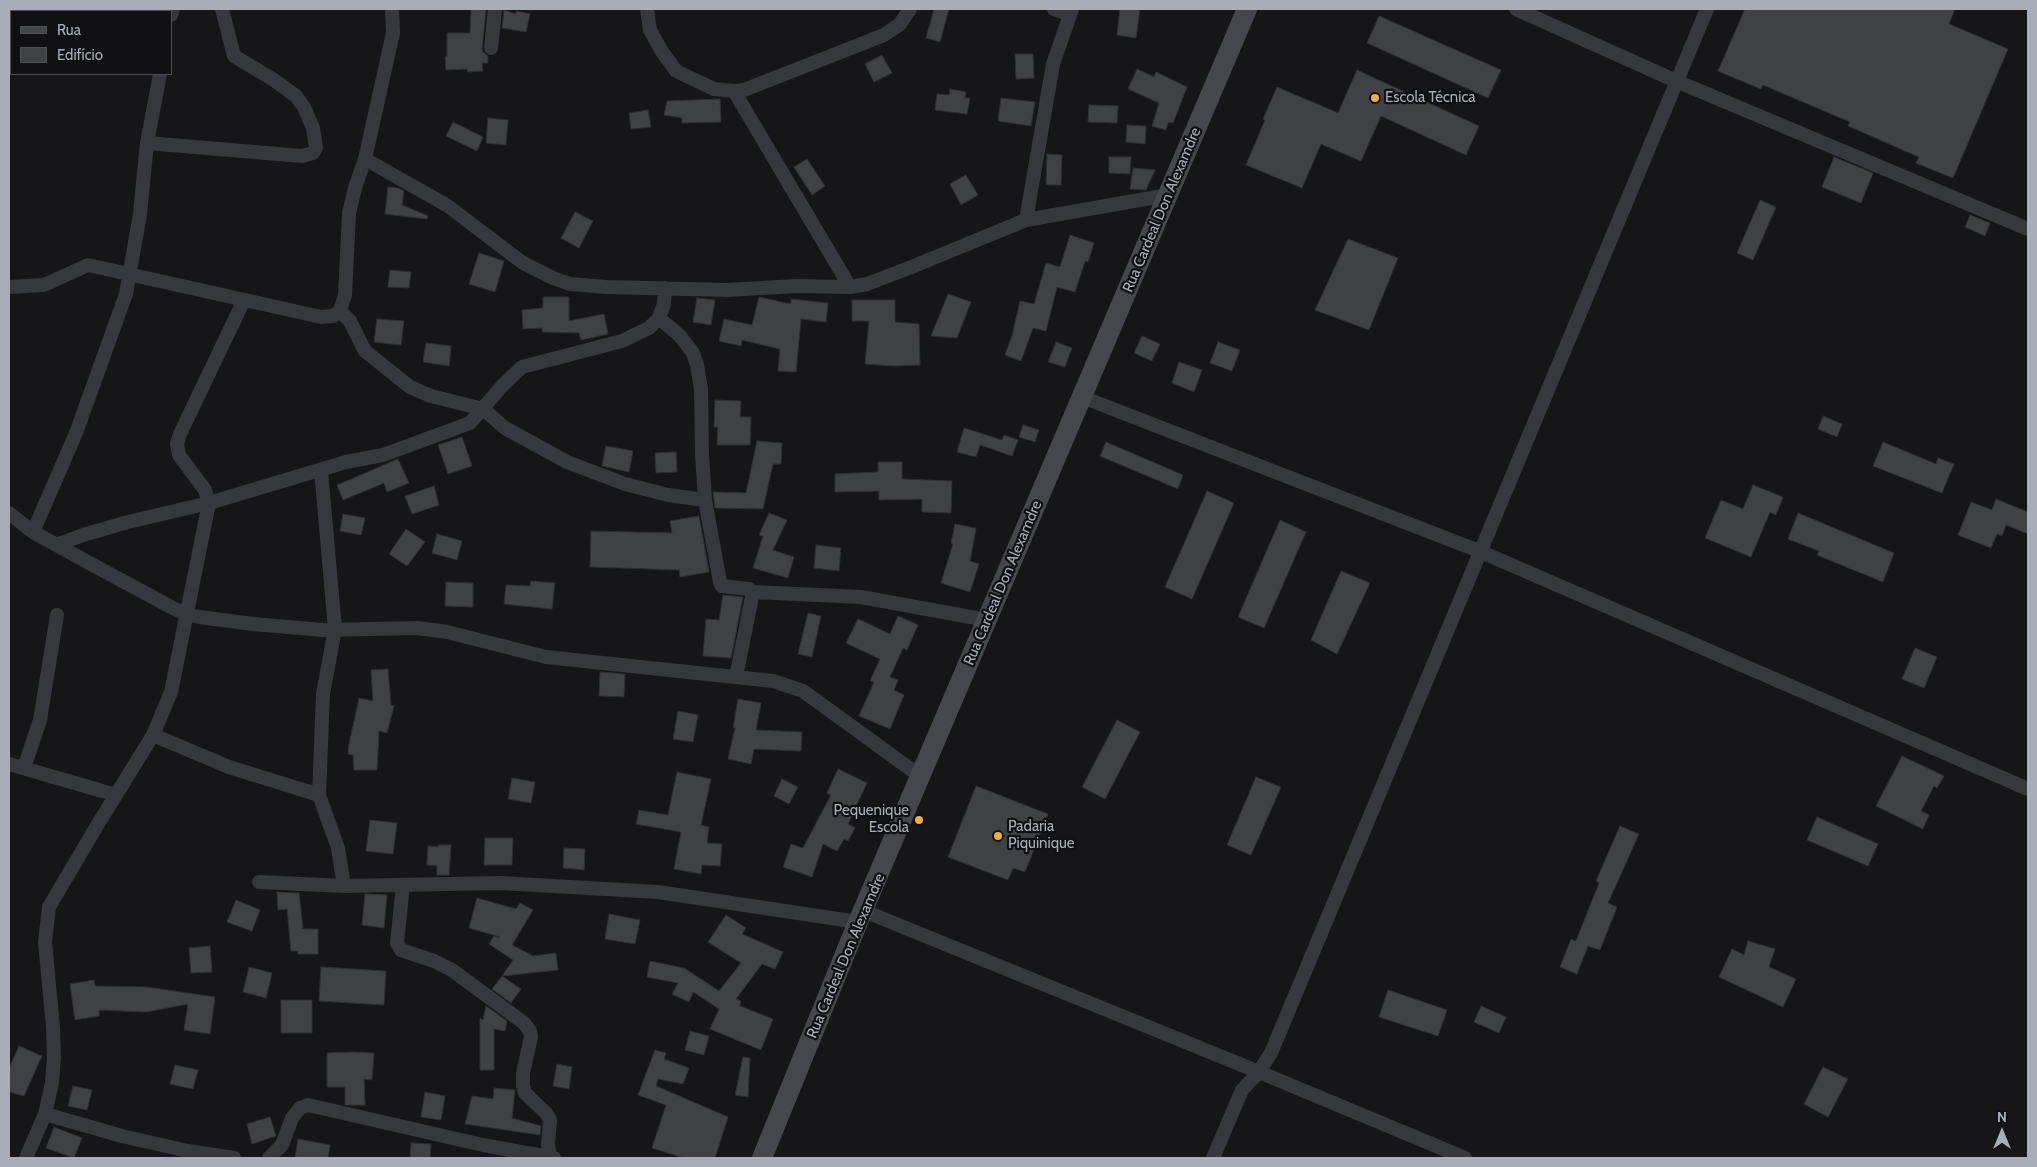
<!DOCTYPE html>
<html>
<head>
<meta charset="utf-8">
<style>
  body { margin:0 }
  #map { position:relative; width:2037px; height:1167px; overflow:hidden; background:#161618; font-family:Cabin,sans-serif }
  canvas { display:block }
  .frame { position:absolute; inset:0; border:10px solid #a8adb8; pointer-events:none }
  .legend { position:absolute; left:10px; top:10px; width:162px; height:65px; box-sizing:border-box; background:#111113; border:1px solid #4d4f55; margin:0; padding:6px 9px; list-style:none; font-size:15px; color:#a8adb8 }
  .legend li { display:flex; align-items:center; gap:10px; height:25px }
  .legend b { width:25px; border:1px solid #4d4f55 }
  .north { position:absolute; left:1977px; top:1107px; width:50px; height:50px; -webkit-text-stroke:4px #111113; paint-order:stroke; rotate:0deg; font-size:14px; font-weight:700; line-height:20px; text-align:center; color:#a8adb8 }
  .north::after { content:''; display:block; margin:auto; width:18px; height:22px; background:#a8adb8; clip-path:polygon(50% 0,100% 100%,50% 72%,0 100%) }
</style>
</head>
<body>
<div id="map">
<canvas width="2037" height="1167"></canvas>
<div class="frame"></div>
<ul class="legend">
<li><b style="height:6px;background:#45474d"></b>Rua</li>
<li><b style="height:14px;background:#404145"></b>Edifício</li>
</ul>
<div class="north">N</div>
</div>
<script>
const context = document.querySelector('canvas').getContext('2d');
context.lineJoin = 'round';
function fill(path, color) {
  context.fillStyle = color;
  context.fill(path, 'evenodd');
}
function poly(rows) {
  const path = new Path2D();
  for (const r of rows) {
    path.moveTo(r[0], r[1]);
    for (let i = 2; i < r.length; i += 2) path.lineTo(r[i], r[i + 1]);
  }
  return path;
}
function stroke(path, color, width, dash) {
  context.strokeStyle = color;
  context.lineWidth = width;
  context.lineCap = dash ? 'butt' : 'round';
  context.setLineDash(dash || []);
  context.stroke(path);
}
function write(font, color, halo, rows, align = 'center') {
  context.font = font + ' Cabin,sans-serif';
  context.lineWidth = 4.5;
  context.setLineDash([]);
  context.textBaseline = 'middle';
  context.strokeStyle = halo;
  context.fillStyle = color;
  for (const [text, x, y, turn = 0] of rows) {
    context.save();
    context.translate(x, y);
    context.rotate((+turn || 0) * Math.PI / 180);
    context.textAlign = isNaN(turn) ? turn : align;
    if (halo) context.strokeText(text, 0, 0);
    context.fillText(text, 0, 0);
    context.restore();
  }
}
const building = poly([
  [471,9,486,9,482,48,483,52,488,56,488,63,482,63,483,71,468,72,467,69,446,70,445,57,447,56,447,33,470,33,471,9],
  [934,9,949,9,940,42,926,38,934,9],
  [1120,9,1140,9,1136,38,1117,35,1120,9],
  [1745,9,1955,9,1949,24,2008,49,1953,178,1916,163,1919,157,1848,126,1850,122,1763,85,1761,89,1718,71,1745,9],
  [504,10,516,14,516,11,530,14,526,32,502,28,504,10],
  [1379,16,1501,70,1488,98,1367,43,1379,16],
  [1015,54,1033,54,1034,78,1016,79,1015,54],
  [882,55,892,73,874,82,865,64,882,55],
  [1137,69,1154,77,1156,72,1187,87,1173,123,1168,122,1166,130,1152,126,1159,103,1128,89,1137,69],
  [1357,70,1479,126,1466,155,1381,116,1361,161,1321,144,1302,188,1246,165,1265,120,1263,119,1277,87,1338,113,1357,70],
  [950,89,966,92,965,98,970,98,967,114,935,110,937,94,949,95,950,89],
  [1001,98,1035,102,1031,126,998,121,1001,98],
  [720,99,721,122,682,123,682,118,664,115,667,101,720,99],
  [1089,105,1118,106,1117,123,1088,122,1089,105],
  [648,110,651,127,631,129,629,113,648,110],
  [488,118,508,120,506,145,486,143,488,118],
  [453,122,483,137,477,151,446,136,453,122],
  [1127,125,1146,126,1145,144,1126,142,1127,125],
  [1047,154,1062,155,1061,185,1046,185,1047,154],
  [1109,157,1131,157,1130,174,1109,173,1109,157],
  [1834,157,1873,173,1861,203,1822,187,1834,157],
  [807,159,825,186,812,195,794,167,807,159],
  [1133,168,1155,170,1146,190,1130,189,1133,168],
  [966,175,978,195,961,205,950,184,966,175],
  [388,187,398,188,404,191,402,205,428,216,427,219,385,214,388,187],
  [1760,200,1776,207,1753,260,1737,253,1760,200],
  [575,212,593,221,579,248,561,238,575,212],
  [1970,215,1990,223,1985,236,1965,227,1970,215],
  [1070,235,1094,243,1088,262,1085,261,1075,292,1057,287,1046,331,1033,328,1021,361,1005,355,1012,336,1020,301,1034,304,1046,263,1060,267,1070,235],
  [1348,239,1398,258,1369,330,1315,310,1348,239],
  [479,253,504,261,495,292,469,284,479,253],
  [390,270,411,272,409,288,388,287,390,270],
  [948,294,971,302,957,338,931,336,948,294],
  [543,297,569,297,569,321,604,314,608,334,581,340,579,333,542,332,542,328,523,329,522,310,543,308,543,297],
  [759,297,791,304,791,299,828,303,826,322,801,319,796,372,778,371,780,349,742,340,741,346,719,341,724,319,752,325,759,297],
  [697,298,715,300,711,325,693,322,697,298],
  [852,300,895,300,895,322,919,324,920,365,893,366,865,364,869,321,852,321,852,300],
  [377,319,404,321,401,345,374,342,377,319],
  [1142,336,1160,344,1152,361,1134,353,1142,336],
  [1056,342,1072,348,1065,367,1048,362,1056,342],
  [1218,342,1240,350,1232,371,1210,363,1218,342],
  [426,343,451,346,449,366,423,362,426,343],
  [1179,362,1202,370,1194,392,1172,383,1179,362],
  [715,400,741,401,740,417,751,417,750,445,717,445,718,427,714,427,715,400],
  [1823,416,1842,424,1837,437,1818,429,1823,416],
  [1023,425,1039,430,1035,442,1019,437,1023,425],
  [964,428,1002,440,1004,435,1018,440,1012,456,980,445,976,457,957,452,964,428],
  [462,437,472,466,448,474,438,445,462,437],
  [757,441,782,443,781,464,773,464,763,509,715,508,713,492,746,493,757,441],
  [1106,442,1183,475,1178,489,1100,456,1106,442],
  [1883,442,1936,464,1938,458,1954,464,1942,493,1873,466,1883,442],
  [606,446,633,451,629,472,602,466,606,446],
  [676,452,677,472,656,473,655,453,676,452],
  [398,459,409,483,387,492,384,483,343,500,337,485,398,459],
  [878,462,902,462,902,479,952,481,951,513,922,512,922,499,879,500,879,491,835,492,835,474,878,472,878,462],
  [1753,485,1783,497,1776,515,1770,512,1751,557,1705,538,1721,500,1743,509,1753,485],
  [434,486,439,505,412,514,405,496,434,486],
  [1207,491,1234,503,1192,599,1165,587,1207,491],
  [1996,499,2028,512,2028,534,2006,525,2002,536,1997,534,1991,548,1958,535,1971,502,1992,510,1996,499],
  [769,513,787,520,773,550,794,557,788,578,753,568,763,536,759,535,769,513],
  [1798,513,1894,553,1883,582,1817,555,1819,551,1788,539,1798,513],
  [343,514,365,518,361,535,340,531,343,514],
  [699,516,709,572,680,577,679,570,590,567,591,531,672,533,670,521,699,516],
  [1280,520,1306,532,1264,628,1238,617,1280,520],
  [955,524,976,528,970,561,979,564,970,592,941,583,953,544,951,543,955,524],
  [406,529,425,542,407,566,389,554,406,529],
  [437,534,462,541,457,560,432,553,437,534],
  [816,545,841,548,839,571,814,568,816,545],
  [1341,571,1370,583,1337,654,1311,640,1341,571],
  [531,581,555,583,552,609,504,604,506,585,530,586,531,581],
  [446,582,473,583,473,607,445,606,446,582],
  [723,595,743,597,731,658,703,656,706,619,719,620,723,595],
  [808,613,821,616,812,657,798,654,808,613],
  [898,616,918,625,907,650,903,648,890,677,898,680,894,690,904,695,890,729,859,716,874,682,870,681,880,659,846,643,858,619,890,634,898,616],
  [1915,648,1937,657,1924,688,1902,679,1915,648],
  [388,669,391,705,394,706,387,733,379,731,377,770,354,770,353,755,348,754,349,744,359,698,373,701,371,670,388,669],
  [600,672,625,674,624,697,599,696,600,672],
  [738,699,761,703,756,730,802,732,801,751,754,749,751,764,728,759,735,728,733,728,738,699],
  [678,711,698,715,693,742,673,739,678,711],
  [1117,720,1140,732,1105,799,1082,787,1117,720],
  [1902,756,1944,776,1937,788,1934,786,1921,811,1929,815,1923,829,1876,806,1902,756],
  [838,769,867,783,848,824,855,828,848,841,844,839,837,851,823,844,812,877,783,867,791,844,803,848,831,795,827,793,838,769],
  [677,772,711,779,701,825,709,827,707,843,722,844,720,866,702,865,701,874,674,869,681,832,636,824,639,810,668,815,677,772],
  [1256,777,1281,787,1251,855,1227,845,1256,777],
  [512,778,535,782,531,803,508,799,512,778],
  [782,779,798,787,789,804,774,796,782,779],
  [976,786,1048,814,1025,872,1013,868,1008,880,948,857,976,786],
  [1817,817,1878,844,1868,866,1807,840,1817,817],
  [370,820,397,823,393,854,366,851,370,820],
  [1620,826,1639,834,1608,903,1617,907,1600,950,1588,946,1577,974,1560,967,1571,939,1576,941,1599,883,1596,881,1620,826],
  [485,838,513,838,512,865,484,865,485,838],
  [438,845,451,845,449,875,437,875,437,866,427,865,428,846,438,847,438,845],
  [564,848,585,849,584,870,563,868,564,848],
  [277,892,299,893,303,928,301,929,318,929,318,954,298,954,298,951,291,951,287,909,278,910,277,892],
  [365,894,387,895,384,928,362,925,365,894],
  [477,898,516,909,520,903,533,910,512,945,533,956,556,953,558,970,502,976,513,960,489,944,494,936,499,938,500,937,469,928,477,898],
  [236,900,260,910,252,931,227,922,236,900],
  [609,914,640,920,635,944,605,939,609,914],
  [726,915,746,928,742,934,783,952,775,969,762,964,736,999,741,1001,740,1006,773,1019,761,1050,710,1029,719,1009,693,992,689,1002,672,994,678,983,647,977,650,961,684,968,719,991,741,963,708,942,726,915],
  [1748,941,1775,949,1769,967,1796,979,1783,1007,1719,977,1732,949,1744,955,1748,941],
  [210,946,212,972,191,973,189,948,210,946],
  [249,967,272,973,266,998,243,992,249,967],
  [321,967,386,971,384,1005,319,1001,321,967],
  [502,976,521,989,511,1003,492,989,502,976],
  [94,980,95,986,147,987,215,997,210,1034,184,1030,188,1004,146,1012,99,1010,99,1016,75,1020,70,984,94,980],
  [1388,990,1447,1010,1438,1036,1379,1017,1388,990],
  [281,1000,312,1000,312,1033,281,1033,281,1000],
  [486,1006,507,1021,505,1031,494,1029,494,1070,480,1070,480,1018,483,1020,486,1006],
  [1481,1006,1506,1017,1499,1033,1474,1022,1481,1006],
  [690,1031,709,1036,704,1055,685,1050,690,1031],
  [19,1046,42,1056,24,1096,9,1092,9,1068,19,1046],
  [655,1050,666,1053,664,1059,689,1068,683,1084,658,1079,656,1086,728,1117,715,1158,684,1158,652,1148,666,1105,638,1095,655,1050],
  [355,1052,374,1053,372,1080,364,1079,365,1105,345,1105,345,1087,327,1087,327,1053,355,1052],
  [743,1057,750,1058,748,1097,735,1095,743,1057],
  [557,1064,572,1067,569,1089,553,1086,557,1064],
  [175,1065,198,1070,193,1089,170,1084,175,1065],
  [1823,1067,1848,1079,1828,1117,1804,1104,1823,1067],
  [73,1086,92,1090,87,1110,68,1106,73,1086],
  [494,1088,515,1090,512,1118,541,1126,540,1135,465,1124,472,1096,493,1099,494,1088],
  [425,1092,445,1096,441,1120,421,1117,425,1092],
  [270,1117,276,1136,252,1144,247,1124,270,1117],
  [54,1127,82,1138,74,1158,46,1148,54,1127],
  [298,1139,330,1145,328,1158,295,1158,298,1139],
  [411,1143,431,1144,430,1158,410,1158,411,1143]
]);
fill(building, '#404145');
stroke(building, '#303034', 1);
stroke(poly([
  [647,9,650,30,661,50,676,71,714,89,734,91,744,90,884,35,900,24,910,9],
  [1054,9,1069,14],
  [1516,9,1676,81,2028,229],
  [171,15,173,9],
  [491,48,495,9],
  [734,91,850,287],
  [147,143,302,156,313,153,316,148,313,128,304,107,296,96,274,80,234,56,222,9],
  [365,159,448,206,523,263,553,278,570,284,606,287,727,290,796,286,850,287,867,284,909,268,1026,220,1168,195],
  [1026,220,1053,64,1072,9],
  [9,287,44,285,88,265,321,317,333,316,340,311,345,295,349,213,355,188,365,159,393,33,392,9],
  [340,311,350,321,365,351,410,387,431,396,483,409,505,428,567,462,625,484,668,495,705,500],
  [659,318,680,336,693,353,697,365,701,389,702,454,705,500,720,582,722,586,749,589,753,592,736,677],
  [1082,397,1479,551,2028,789],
  [321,470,335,629,323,694,319,795,338,848,344,886],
  [9,513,33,532,82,559,171,607,185,614,199,617,253,624,323,630,418,628,447,632,546,657,773,681,803,691,920,776],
  [33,532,76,433,126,294,140,214,147,143,160,74],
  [56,545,83,535,128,522,209,503,346,462,383,455,470,423,503,385,522,367,622,341,649,328,659,318,664,304,665,288],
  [753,592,861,597,987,620],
  [153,735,229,767,319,795],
  [9,764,116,795],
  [24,768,40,720,57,615],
  [259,882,344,886,500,883,658,892,858,922],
  [403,885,397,943,401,950,434,961,452,970,524,1023,530,1031,531,1037,523,1073,523,1086,525,1093,547,1114,550,1120,548,1145,550,1156],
  [864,911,1259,1072,1465,1158],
  [45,1114,122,1136,188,1151,234,1158],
  [26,1158,45,1114,52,1083,54,1057,53,1027,45,942,49,907,98,824,153,735,171,692,209,503,205,490,179,455,177,444,180,434,244,300],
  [269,1158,282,1145,292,1118,300,1108,308,1105,483,1145,554,1158],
  [1213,1158,1242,1090,1259,1072,1271,1053,1707,9]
]), '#37383d', 14);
stroke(poly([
  [762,1158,858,922,1247,9]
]), '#45474d', 20);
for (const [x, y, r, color] of [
  [1375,98,5,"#f2b134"],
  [919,820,5,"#f2b134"],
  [998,836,5,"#f2b134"]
]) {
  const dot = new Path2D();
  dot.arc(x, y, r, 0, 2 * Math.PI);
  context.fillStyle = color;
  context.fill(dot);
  stroke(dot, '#111113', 2);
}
write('15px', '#a8adb8', '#111113', [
  ["Escola Técnica",1385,98],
  ["Pequenique",909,811,"right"],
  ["Escola",909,828,"right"],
  ["Padaria",1008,827],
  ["Piquinique",1008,844]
], 'left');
write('15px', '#a8adb8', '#111113', [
  ["Rua Cardeal Don Alexamdre",1162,210,-67],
  ["Rua Cardeal Don Alexamdre",1003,583,-67],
  ["Rua Cardeal Don Alexamdre",846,956,-67]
]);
</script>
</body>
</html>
